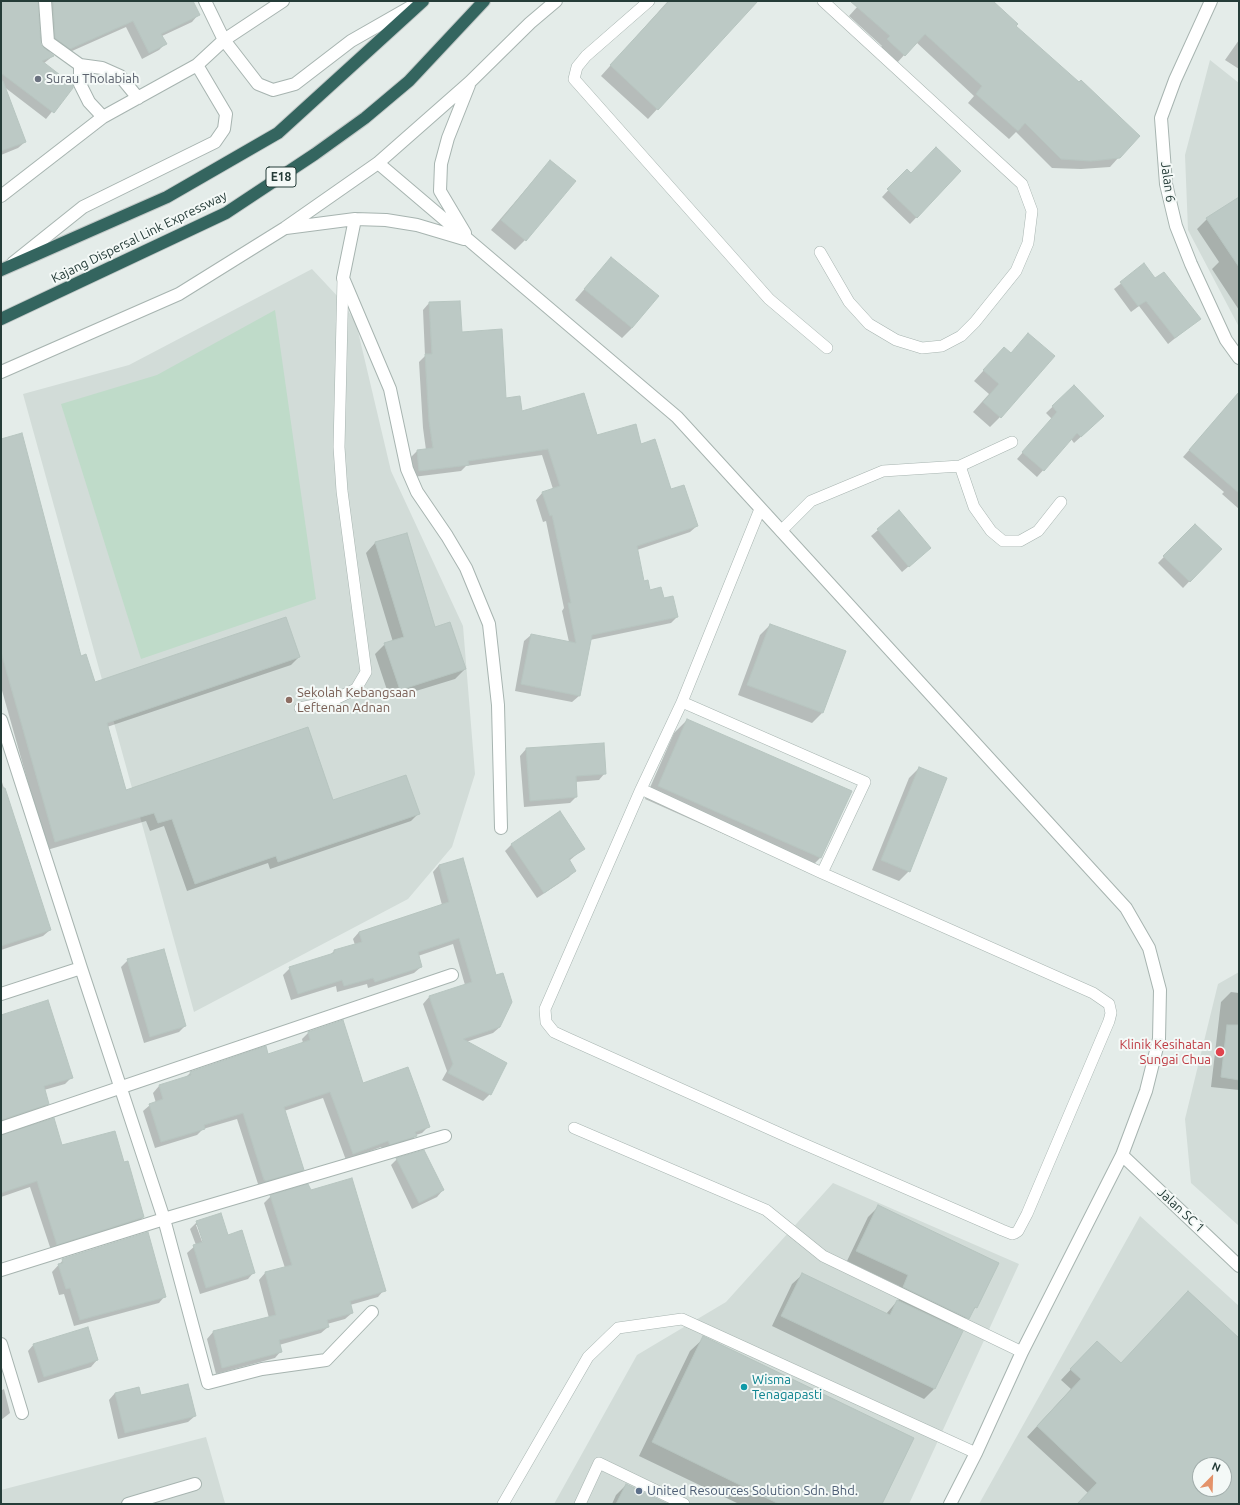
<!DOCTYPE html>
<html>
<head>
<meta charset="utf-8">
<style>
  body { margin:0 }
  #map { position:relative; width:1240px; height:1505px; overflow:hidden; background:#e4ece9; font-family:Ubuntu,sans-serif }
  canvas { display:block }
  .frame { position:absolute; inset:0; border:2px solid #253c38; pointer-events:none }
  .north { position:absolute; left:1192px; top:1457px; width:40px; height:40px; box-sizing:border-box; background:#f4f9f7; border:1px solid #a1adab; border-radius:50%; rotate:23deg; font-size:11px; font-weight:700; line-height:16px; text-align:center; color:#253c38 }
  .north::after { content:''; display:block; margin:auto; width:14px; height:18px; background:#e4936a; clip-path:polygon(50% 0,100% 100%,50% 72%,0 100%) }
</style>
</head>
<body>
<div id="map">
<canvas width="1240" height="1505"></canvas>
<div class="frame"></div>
<div class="north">N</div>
</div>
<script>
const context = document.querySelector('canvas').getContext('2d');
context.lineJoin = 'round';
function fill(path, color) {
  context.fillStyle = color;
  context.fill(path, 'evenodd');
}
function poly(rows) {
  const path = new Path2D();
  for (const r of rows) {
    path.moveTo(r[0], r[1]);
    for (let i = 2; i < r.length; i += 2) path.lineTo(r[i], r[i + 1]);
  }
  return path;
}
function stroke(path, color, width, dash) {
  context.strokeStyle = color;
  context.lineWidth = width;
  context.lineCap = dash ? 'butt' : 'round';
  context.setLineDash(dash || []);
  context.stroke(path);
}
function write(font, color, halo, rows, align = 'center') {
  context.font = font + ' Ubuntu,sans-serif';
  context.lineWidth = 4;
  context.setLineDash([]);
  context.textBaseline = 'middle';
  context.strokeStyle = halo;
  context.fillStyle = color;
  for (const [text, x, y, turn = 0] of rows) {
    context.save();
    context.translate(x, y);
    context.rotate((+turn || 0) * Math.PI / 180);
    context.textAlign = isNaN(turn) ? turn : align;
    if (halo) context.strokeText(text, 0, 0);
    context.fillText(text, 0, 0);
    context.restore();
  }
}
fill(poly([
  [1210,60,1239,83,1239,327,1188,230,1185,155],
  [312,269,341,300,356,323,391,471,463,626,475,774,452,847,408,899,194,1012,23,394,129,365],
  [1239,972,1239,1226,1191,1183,1185,1119,1218,984],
  [833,1183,1019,1264,909,1504,554,1504,637,1355,726,1302],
  [1140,1216,1239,1306,1239,1504,979,1504],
  [1200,1465,1224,1465,1224,1489,1200,1489],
  [206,1437,225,1503,1,1504,1,1490]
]), '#d2dcd8');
fill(poly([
  [275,310,316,599,141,659,61,404,157,375]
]), '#bfdbc9');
fill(poly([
  [1,1,36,1,40,43,43,49,53,56,43,64,72,87,46,119,3,86,25,142,18,148,1,155],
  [42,1,191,1,198,15,192,22,162,36,165,44,159,50,142,59,126,27,63,55,49,45],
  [668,1,757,1,648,119,601,76],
  [853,1,991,1,1015,26,1119,157,1110,167,1081,169,1052,168,1016,132,1009,139,968,103,974,96,916,42,896,64,879,49,882,46,849,16,858,6],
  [1239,40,1239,69,1225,60],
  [550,161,525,240,515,250,491,230],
  [907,170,911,174,960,172,910,224,882,197],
  [1239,205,1239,310,1212,269,1219,262,1197,229,1207,219],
  [611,258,632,328,622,338,575,300],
  [1144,265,1155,279,1199,319,1168,344,1139,306,1131,312,1114,289],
  [429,303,461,333,505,399,522,412,596,437,641,445,697,526,690,532,637,550,643,582,649,591,663,599,677,617,671,623,590,640,579,696,572,702,515,691,524,641,531,635,569,642,562,611,564,608,546,521,543,522,536,500,542,493,553,489,542,455,466,466,461,471,413,477,411,457,417,451,426,450,423,428,419,362,425,356,423,310],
  [1004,348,1000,417,990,427,973,412,989,394,974,381],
  [1074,386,1096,423,1074,443,1071,439,1037,477,1017,459,1052,419,1046,413],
  [1239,393,1239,509,1222,494,1224,492,1183,457],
  [1,440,81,657,94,683,299,657,291,665,107,727,126,791,332,801,419,813,411,821,270,869,268,863,187,891,164,826,150,831,146,821,47,850,1,687],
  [1195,525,1220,549,1183,588,1158,563],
  [878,530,930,548,902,572,871,536],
  [375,543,465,669,455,679,390,699,375,654,385,644,393,642,366,553],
  [770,625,822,713,812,723,738,695,760,635],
  [687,720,821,857,807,871,645,799,674,733],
  [526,749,605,773,599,780,575,782,576,797,570,803,524,807,520,756],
  [919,768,909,871,899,881,872,870,909,778],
  [1,779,50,930,43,936,1,950],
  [559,812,584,848,569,861,575,870,569,877,537,898,505,851,511,845],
  [462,859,500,1027,493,1033,466,1042,490,1094,483,1101,442,1080,447,1071,423,1004,429,997,465,985,453,944,418,956,421,967,414,973,368,988,367,984,337,992,336,986,291,1000,283,975,290,968,330,955,334,951,355,945,353,939,359,932,442,905,433,872,439,865],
  [128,960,185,1026,179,1032,144,1043,121,967],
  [1231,992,1239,993,1239,1090,1211,1087,1221,1002],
  [1,1016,71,1078,65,1084,44,1090,48,1103,42,1110,1,1124],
  [342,1021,362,1084,429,1126,422,1133,416,1135,410,1143,383,1150,381,1147,346,1160,323,1098,284,1111,303,1170,296,1176,259,1187,237,1119,203,1129,197,1135,155,1148,143,1111,150,1105,156,1103,153,1093,159,1086,185,1078,190,1073,267,1055,303,1043,302,1039,308,1033],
  [1,1136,62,1146,123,1163,143,1217,137,1224,51,1250,30,1187,1,1197],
  [397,1159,443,1190,437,1197,412,1209,391,1165],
  [310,1192,384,1290,378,1297,350,1305,352,1313,345,1319,327,1324,328,1327,321,1333,279,1345,281,1351,275,1358,216,1374,207,1339,213,1332,269,1318,259,1280,265,1273,285,1268,264,1203,271,1196],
  [878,1207,976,1307,957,1329,934,1389,924,1399,772,1326,792,1284,802,1275,886,1314,899,1299,894,1297,899,1286,847,1261,868,1217],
  [197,1222,227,1236,254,1272,248,1279,200,1294,187,1253,196,1245,190,1229],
  [196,1225,198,1225,206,1247,204,1247],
  [63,1260,165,1296,159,1303,74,1326,64,1294,59,1295,52,1272],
  [704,1338,880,1504,739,1504,639,1456,690,1351],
  [1239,1340,1239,1504,1078,1504,1088,1493,1027,1437,1071,1389,1061,1380,1087,1352,1121,1364],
  [1200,1465,1224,1465,1224,1489,1200,1489],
  [34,1344,97,1360,91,1367,38,1383,28,1351],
  [1,1387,2,1390,4,1389,10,1413,1,1420],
  [115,1393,140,1396,195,1416,188,1422,118,1439,109,1400],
  [626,1485,666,1504,612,1504,616,1495]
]), '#0003');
const building = poly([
  [1,1,38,1,41,45,54,56,42,61,73,85,73,88,54,113,1,73,1,1],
  [53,1,193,1,200,15,161,34,167,44,149,53,133,21,70,49,55,38,53,1],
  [669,1,758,1,658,110,610,65,669,1],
  [850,1,993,1,1018,24,1016,26,1079,82,1081,80,1140,136,1120,158,1091,161,1061,159,1025,123,1018,131,976,94,982,86,925,34,905,56,887,39,890,36,850,1],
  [1,81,3,81,26,142,1,151,1,81],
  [936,147,961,171,917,218,887,189,907,169,911,173,936,147],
  [550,160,576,181,526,241,501,220,550,160],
  [1239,197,1239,267,1206,218,1239,197],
  [611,257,659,296,632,328,584,289,611,257],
  [1144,263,1155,278,1164,272,1201,319,1175,338,1146,301,1138,306,1120,282,1144,263],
  [460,301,462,332,502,329,506,398,520,396,522,411,584,393,597,435,636,424,641,444,655,439,671,489,684,485,698,526,637,546,644,581,648,580,650,590,661,587,664,598,673,596,678,617,592,635,580,696,521,684,531,634,576,643,568,603,571,603,552,515,550,516,542,492,560,486,548,449,468,461,469,465,419,471,417,450,433,448,429,421,425,354,432,354,429,302,460,301],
  [1028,333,1055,356,1001,418,983,402,999,384,983,370,1004,347,1011,353,1028,333],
  [1074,385,1104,416,1081,437,1077,433,1044,471,1022,452,1057,412,1052,406,1074,385],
  [1239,392,1239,493,1189,450,1239,392],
  [22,433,81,656,86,654,95,682,286,617,300,657,107,723,126,790,308,727,333,800,406,775,420,814,278,862,276,856,195,884,172,819,158,823,154,813,55,842,1,652,1,439,22,433],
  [899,510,931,548,909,567,877,529,899,510],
  [1195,524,1222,549,1190,582,1163,556,1195,524],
  [407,533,435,627,450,622,466,669,400,690,384,643,404,637,375,542,407,533],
  [770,624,846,651,823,713,747,685,770,624],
  [687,719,852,791,821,858,658,786,687,719],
  [604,743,606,774,576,776,577,797,530,801,526,748,604,743],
  [919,767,947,778,910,872,881,860,919,767],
  [1,788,5,788,51,930,1,946,1,788],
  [560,811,585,849,569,859,576,871,544,893,511,844,560,811],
  [463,858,496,975,503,973,512,1002,500,1027,463,1039,507,1063,491,1095,448,1073,453,1064,429,996,472,982,459,938,418,952,422,967,375,982,373,978,344,986,342,980,298,994,289,967,334,953,334,950,362,942,359,932,449,902,439,865,463,858],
  [164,949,186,1026,150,1037,127,959,164,949],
  [48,1000,73,1078,44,1086,49,1104,1,1120,1,1015,48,1000],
  [343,1020,363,1083,408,1067,430,1127,415,1132,417,1136,390,1145,388,1141,353,1154,330,1092,284,1107,304,1170,266,1181,264,1180,243,1113,204,1125,205,1129,161,1142,149,1104,163,1099,159,1085,191,1075,190,1072,266,1046,268,1054,310,1040,308,1032,343,1020],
  [1227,1025,1239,1025,1239,1080,1221,1077,1227,1025],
  [54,1118,62,1145,115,1131,124,1162,128,1161,144,1217,57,1245,37,1181,1,1193,1,1135,54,1118],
  [424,1150,444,1190,419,1203,396,1158,424,1150],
  [352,1178,386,1291,350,1301,353,1313,327,1320,329,1327,279,1340,282,1352,222,1368,213,1331,276,1315,265,1272,292,1265,270,1195,308,1184,311,1190,352,1178],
  [878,1205,999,1263,977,1308,975,1307,969,1319,903,1287,908,1275,856,1251,878,1205],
  [221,1213,228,1235,242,1230,255,1273,206,1288,193,1245,203,1242,196,1221,221,1213],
  [148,1232,166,1297,80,1320,70,1288,66,1289,58,1264,63,1263,62,1259,148,1232],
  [802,1273,890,1315,897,1300,963,1331,935,1389,781,1316,802,1273],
  [1188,1291,1239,1338,1239,1504,1077,1504,1097,1483,1037,1426,1081,1379,1070,1369,1097,1341,1121,1363,1188,1291],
  [1200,1465,1224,1465,1224,1489,1200,1489,1200,1465],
  [88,1327,98,1360,44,1377,33,1344,88,1327],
  [703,1336,914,1438,882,1504,779,1504,652,1442,703,1336],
  [188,1384,196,1416,125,1433,115,1393,139,1387,141,1395,188,1384],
  [626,1484,668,1504,616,1504,626,1484]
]);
fill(building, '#bcc9c5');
stroke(building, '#b7c5c0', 1);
const service = poly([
  [649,1,586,56,577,67,574,79,769,299,827,348],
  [820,252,849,302,869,324,896,340,922,348,942,346,961,336,975,322,1016,271,1028,243,1032,211,1022,184,823,1],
  [960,466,974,507,991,531,1003,541,1020,541,1038,531,1061,502],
  [760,509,682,702,641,789,545,1009,546,1022,554,1032,567,1038,790,1138,1002,1230,1012,1234,1015,1233,1018,1231,1027,1214,1109,1021,1111,1013,1109,1004,1093,993,822,873],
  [781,531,811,501,883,471,960,466,1012,442],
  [300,708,329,702,356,689,366,672,342,491,339,447,343,278],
  [641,789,822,873,865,782,682,702],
  [574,1128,766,1210,823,1256,1022,1352],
  [503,1504,588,1357,618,1328,682,1319,976,1453],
  [580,1504,599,1463,684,1504]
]);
const minor = poly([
  [45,1,48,42,80,65,80,84,89,102,103,117],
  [205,1,224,40,258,84,273,90,295,84,351,41,414,5],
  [1211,1,1175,80,1161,118,1166,184,1176,226,1191,264,1226,340,1239,358],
  [80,65,102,68,120,76,138,98],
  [378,163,677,417,1126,908,1149,948,1160,990,1159,1039,1146,1091,1122,1155,1022,1352,976,1453,950,1504],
  [1,196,103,117,197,65,224,40,283,1],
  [355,219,343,278,390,389,407,469,417,492,447,536,466,568,489,624,498,705,501,828],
  [286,228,355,219,386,220,417,225,464,239],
  [465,233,440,191,441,164,448,138,469,85],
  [13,263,83,207,215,142,224,129,226,114,197,65],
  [1,372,179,294,285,228,378,163,470,82,530,23,556,1],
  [1,720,81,968,164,1219,208,1383,262,1369,326,1360,372,1312],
  [1,994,81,968],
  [1,1128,452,975],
  [1122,1155,1239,1266],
  [1,1270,164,1219,445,1136],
  [1,1344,22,1413],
  [128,1504,195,1484]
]);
const motorway = poly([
  [1,270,167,197,278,133,423,1],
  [1,319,226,213,315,154,365,118,409,81,484,1]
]);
stroke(service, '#a7b4b0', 12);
stroke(minor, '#a7b4b0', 14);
stroke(motorway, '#c2c8c7', 14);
stroke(service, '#fff', 11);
stroke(minor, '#fff', 12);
stroke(motorway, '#34655f', 12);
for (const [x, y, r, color] of [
  [38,79,4,"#6b7280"],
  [289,700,4,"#8d6e63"],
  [1220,1052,5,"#e0444e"],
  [744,1387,4,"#0f9aa8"],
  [639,1491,4,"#5c6f8a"]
]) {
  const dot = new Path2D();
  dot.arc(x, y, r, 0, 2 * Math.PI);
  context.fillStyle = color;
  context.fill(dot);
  stroke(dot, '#f4f9f7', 1.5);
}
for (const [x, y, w] of [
  [281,177,30]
]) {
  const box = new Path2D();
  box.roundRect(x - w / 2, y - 10, w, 20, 3);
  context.fillStyle = '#f4f9f7';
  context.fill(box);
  stroke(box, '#253c38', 1);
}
write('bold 12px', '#253c38', null, [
  ["E18",281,177]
]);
write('13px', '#5b616d', '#f4f9f7', [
  ["Surau Tholabiah",46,79]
], 'left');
write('13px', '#253c38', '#f4f9f7', [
  ["Jalan 6",1168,182,82],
  ["Kajang Dispersal Link Expressway",139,237,-26],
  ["Jalan SC 1",1181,1210,43]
]);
write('13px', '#785e54', '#f4f9f7', [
  ["Sekolah Kebangsaan",297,693],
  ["Leftenan Adnan",297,708]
], 'left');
write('13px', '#be3a42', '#f4f9f7', [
  ["Klinik Kesihatan",1211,1045],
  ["Sungai Chua",1211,1060]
], 'right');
write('13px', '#0d838f', '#f4f9f7', [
  ["Wisma",752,1380],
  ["Tenagapasti",752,1395]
], 'left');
write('13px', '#4e5e75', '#f4f9f7', [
  ["United Resources Solution Sdn. Bhd.",647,1491]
], 'left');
</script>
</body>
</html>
